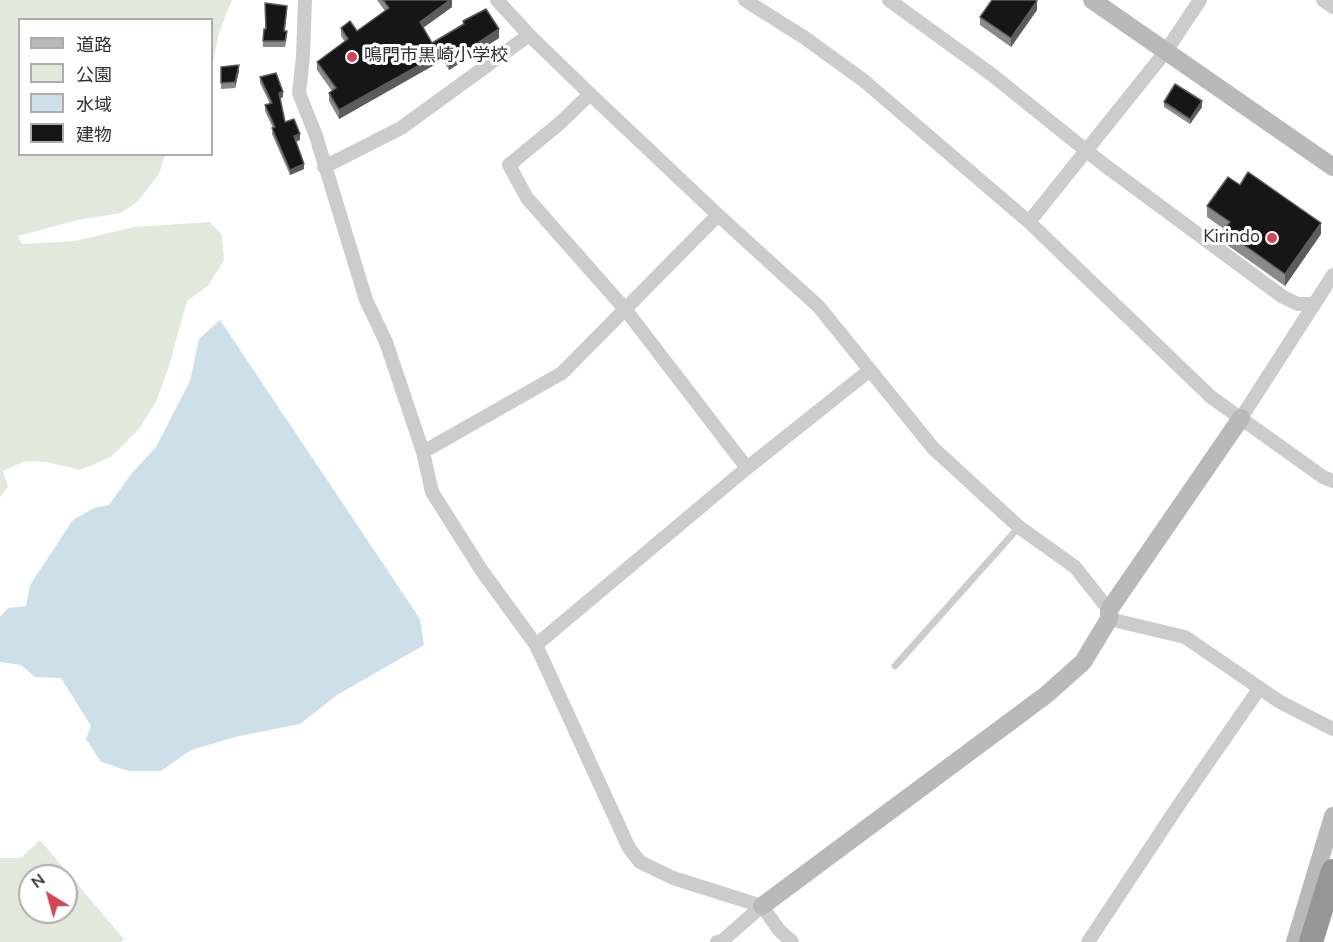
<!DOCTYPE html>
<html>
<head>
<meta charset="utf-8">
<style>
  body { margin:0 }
  #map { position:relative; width:1333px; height:942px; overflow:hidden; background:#fff; font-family:"Nunito Sans","Noto Sans JP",sans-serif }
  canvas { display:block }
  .legend { position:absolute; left:18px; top:18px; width:195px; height:138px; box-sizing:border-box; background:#fff; border:2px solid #acacac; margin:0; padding:8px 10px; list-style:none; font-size:18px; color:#2f2f2f }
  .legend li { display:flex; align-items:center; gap:12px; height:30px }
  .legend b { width:30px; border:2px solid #acacac }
  .north { position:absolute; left:18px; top:864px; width:60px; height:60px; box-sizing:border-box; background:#fff; border:2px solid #acacac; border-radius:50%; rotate:323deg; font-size:16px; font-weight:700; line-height:24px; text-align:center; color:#2f2f2f }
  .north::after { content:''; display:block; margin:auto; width:21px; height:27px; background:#d14656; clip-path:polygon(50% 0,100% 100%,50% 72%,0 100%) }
</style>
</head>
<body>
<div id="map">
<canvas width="1333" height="942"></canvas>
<ul class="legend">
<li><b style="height:8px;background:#b9b9b9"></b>道路</li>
<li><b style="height:16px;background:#e3e8dc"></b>公園</li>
<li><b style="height:16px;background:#cddfe8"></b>水域</li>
<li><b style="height:16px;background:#161616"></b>建物</li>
</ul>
<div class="north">N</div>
</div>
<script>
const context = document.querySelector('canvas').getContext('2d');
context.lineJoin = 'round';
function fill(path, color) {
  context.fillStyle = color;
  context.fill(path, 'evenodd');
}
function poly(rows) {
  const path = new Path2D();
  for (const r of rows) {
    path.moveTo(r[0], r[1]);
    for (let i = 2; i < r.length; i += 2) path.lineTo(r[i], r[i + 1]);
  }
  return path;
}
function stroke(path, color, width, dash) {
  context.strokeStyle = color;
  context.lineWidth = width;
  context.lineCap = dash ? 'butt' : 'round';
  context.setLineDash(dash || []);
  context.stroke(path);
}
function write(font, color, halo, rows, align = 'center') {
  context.font = font + ' "Nunito Sans","Noto Sans JP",sans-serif';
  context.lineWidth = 6;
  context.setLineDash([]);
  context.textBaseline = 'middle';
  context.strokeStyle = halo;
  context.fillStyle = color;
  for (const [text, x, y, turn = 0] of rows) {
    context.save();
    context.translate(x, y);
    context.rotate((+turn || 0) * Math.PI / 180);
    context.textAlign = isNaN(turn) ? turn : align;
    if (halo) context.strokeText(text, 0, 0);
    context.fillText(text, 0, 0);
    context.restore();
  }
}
fill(poly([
  [0,0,232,0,219,33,212,66,212,20,20,20,20,154,165,155,159,174,138,201,121,213,78,220,18,236,22,244,75,241,134,227,210,222,222,235,224,260,208,286,187,301,169,366,156,402,138,430,111,457,80,470,47,462,25,461,3,471,8,487,0,497],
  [40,840,124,939,121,942,0,942,0,858,21,858],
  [30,876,66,876,66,912,30,912]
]), '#e3e8dc');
fill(poly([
  [220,320,420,619,424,645,337,695,300,724,239,736,191,750,161,771,129,771,101,762,86,739,91,726,61,678,35,677,21,665,0,662,0,617,8,608,26,606,30,585,73,520,94,508,109,505,132,473,156,447,190,381,199,339]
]), '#cddfe8');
stroke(poly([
  [895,666,1019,527]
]), '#ccc', 7);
stroke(poly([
  [305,0,303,56,299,93,316,136,366,300,386,342,423,452,432,492,482,571,536,645,629,848,640,862,673,878,762,906,779,930,792,942],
  [497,0,529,35,590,94,718,215,819,307,933,448,1019,527,1075,567,1109,610],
  [745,0,805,38,863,80,1029,222,1211,397,1323,477,1333,481],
  [889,0,991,74,1103,164,1283,297,1298,304,1313,304],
  [1323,0,1333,7],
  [590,94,560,123,509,165,527,198,625,309,747,468],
  [324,167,401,128,529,35],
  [1029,222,1166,51,1200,0],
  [1241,418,1333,275],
  [423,452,562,373,718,215],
  [1109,619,1185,637,1280,702,1333,729],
  [536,645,747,468,870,370],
  [717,942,722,941,762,906],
  [1088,942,1178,806,1259,689]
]), '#ccc', 14);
stroke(poly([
  [1092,0,1333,167],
  [762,906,1046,695,1083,662,1109,619,1109,610,1241,418],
  [1295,942,1333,816]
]), '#b9b9b9', 18);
stroke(poly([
  [1311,942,1333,871]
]), '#969696', 24);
fill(poly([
  [377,0,452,0,452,7,423,28,432,43,463,24,463,21,499,38,449,70,443,60,339,119,329,101,329,93,332,91,317,70,317,62,345,42,341,36,341,28,357,31,385,11],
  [1037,10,1011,47,980,25,980,17],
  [287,12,285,31,287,37,285,47,263,47,263,41,265,29],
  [221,67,239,71,235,88,221,89],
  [260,77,283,97,280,98,285,122,300,140,296,141,304,169,290,175,272,134,273,128,265,111,265,105,270,104,260,83],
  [1164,102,1202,107,1190,124,1164,107],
  [1240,185,1321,234,1285,286,1223,242,1223,230,1224,229,1207,217,1207,206]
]), '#8a8a8a');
fill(poly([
  [450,0,452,0,452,7,420,30,420,22],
  [1037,1,1037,10,1011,47,1011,38],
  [499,29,499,38,449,70,449,62],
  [443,52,443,60,339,119,339,110],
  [239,65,239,71,235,88,235,82],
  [283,92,283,97,279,99,279,93],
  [1202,101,1202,107,1190,124,1190,119],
  [300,134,300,140,294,142,294,136],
  [304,164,304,169,290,175,290,170],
  [1321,223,1321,234,1285,286,1285,274]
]), '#5c5c5c');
const building = poly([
  [383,0,450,0,420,22,432,43,464,24,463,21,486,9,499,29,449,62,443,52,339,110,329,93,336,88,317,62,348,39,341,28,350,21,357,31,389,8,383,0],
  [992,0,1035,0,1037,1,1011,38,980,17,992,0],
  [265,3,287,6,284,31,287,31,285,41,263,41,264,29,266,29,265,3],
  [239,65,235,82,221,83,221,67,239,65],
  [276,73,283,92,279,93,285,122,294,119,300,134,294,136,304,164,290,170,272,128,275,127,265,105,272,103,260,77,276,73],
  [1175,84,1202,101,1190,119,1164,102,1175,84],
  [1248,172,1321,223,1285,274,1223,230,1230,222,1207,206,1228,177,1240,185,1248,172]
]);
fill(building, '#161616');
stroke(building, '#5c5c5c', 1.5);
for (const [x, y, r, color] of [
  [352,57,6,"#d14656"],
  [1272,238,6,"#d14656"]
]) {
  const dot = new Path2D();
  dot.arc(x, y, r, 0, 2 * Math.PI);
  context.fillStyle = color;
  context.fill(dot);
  stroke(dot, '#fff', 2);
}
write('18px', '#2f2f2f', '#fff', [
  ["鳴門市黒崎小学校",364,57],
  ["Kirindo",1260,238,"right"]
], 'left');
</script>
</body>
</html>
